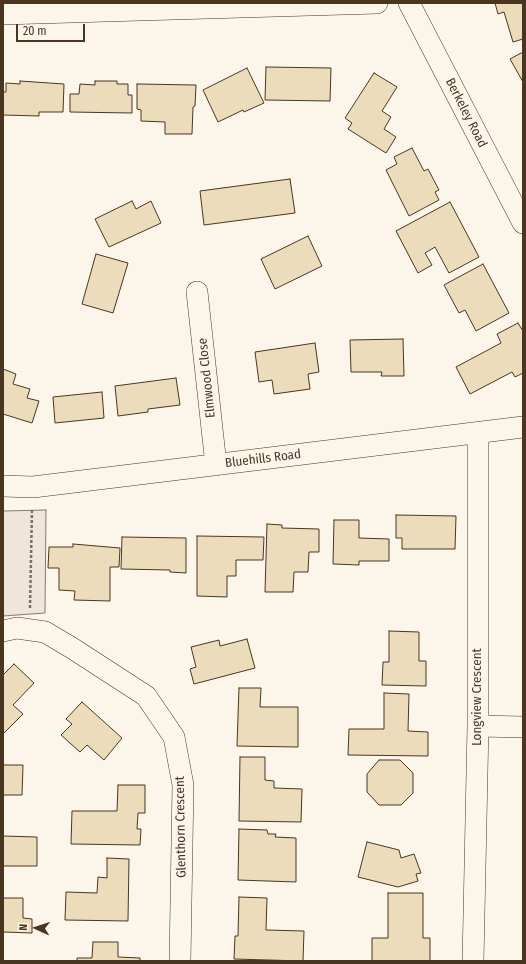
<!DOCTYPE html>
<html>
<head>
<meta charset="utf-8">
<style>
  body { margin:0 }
  #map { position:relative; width:526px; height:964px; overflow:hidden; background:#fbf6e9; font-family:"Fira Sans Condensed",sans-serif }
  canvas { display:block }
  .frame { position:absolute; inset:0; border:4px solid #4a3520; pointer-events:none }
  .north { position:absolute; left:16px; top:908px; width:40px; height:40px; -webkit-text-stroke:3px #fbf6e9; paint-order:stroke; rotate:273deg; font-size:11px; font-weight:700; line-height:16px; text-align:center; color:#4a3520 }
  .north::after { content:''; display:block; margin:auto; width:14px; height:18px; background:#4a3520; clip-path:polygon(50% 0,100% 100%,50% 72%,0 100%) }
  .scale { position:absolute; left:16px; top:24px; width:69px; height:18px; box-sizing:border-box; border:2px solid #4a3520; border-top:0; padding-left:5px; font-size:12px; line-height:14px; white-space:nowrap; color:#4a3520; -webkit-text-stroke:3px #fbf6e9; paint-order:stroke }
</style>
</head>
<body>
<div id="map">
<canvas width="526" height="964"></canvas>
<div class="frame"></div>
<div class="north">N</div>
<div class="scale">20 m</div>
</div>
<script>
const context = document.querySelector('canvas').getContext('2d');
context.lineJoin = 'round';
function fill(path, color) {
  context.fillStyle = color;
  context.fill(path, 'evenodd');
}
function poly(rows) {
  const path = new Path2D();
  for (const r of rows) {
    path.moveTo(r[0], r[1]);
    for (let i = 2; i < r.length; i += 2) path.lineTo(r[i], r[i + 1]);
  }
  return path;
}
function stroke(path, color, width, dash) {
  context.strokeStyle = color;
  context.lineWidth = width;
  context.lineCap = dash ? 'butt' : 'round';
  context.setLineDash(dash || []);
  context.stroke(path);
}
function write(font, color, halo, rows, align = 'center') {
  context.font = font + ' "Fira Sans Condensed",sans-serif';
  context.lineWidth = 3;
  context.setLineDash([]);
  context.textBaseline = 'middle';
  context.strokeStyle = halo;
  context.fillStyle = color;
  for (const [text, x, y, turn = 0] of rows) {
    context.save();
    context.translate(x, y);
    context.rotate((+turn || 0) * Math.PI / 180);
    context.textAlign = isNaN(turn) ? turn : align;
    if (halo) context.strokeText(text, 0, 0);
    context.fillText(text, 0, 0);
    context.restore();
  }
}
const green = poly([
  [46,510,45,613,3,616,3,511,46,510]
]);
fill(green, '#ede6d9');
stroke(green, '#887966', 1);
const building = poly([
  [495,3,523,3,523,39,513,42,504,12,498,14,495,3],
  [523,52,523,82,510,59,523,52],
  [266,67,331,68,330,101,265,100,266,67],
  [247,68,264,103,244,112,243,110,218,122,203,90,247,68],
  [374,73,397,87,382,111,391,117,384,129,396,137,386,153,348,129,352,123,345,118,374,73],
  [20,81,64,84,63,112,39,112,39,116,3,115,3,92,6,92,6,83,20,84,20,81],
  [95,81,117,81,117,84,128,84,128,95,132,95,132,113,70,112,70,94,79,94,80,84,95,85,95,81],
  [137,84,196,85,195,106,193,107,192,134,165,134,165,122,141,121,141,110,137,109,137,84],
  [412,148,424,171,428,169,439,190,435,192,439,200,409,216,386,170,397,164,394,157,412,148],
  [290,179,295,213,204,225,200,191,290,179],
  [132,201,136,209,151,201,161,223,109,247,95,219,132,201],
  [450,202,479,257,449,273,435,247,425,253,432,265,418,273,396,231,450,202],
  [308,236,322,266,275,289,261,259,308,236],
  [96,254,128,263,113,313,82,304,96,254],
  [483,264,509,313,476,331,465,310,459,313,444,285,483,264],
  [518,323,523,331,523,373,515,377,512,372,470,394,456,367,501,343,497,334,518,323],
  [403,339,404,376,381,376,382,372,351,372,350,340,403,339],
  [315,343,319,372,308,374,310,389,274,394,272,380,259,382,255,352,315,343],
  [3,369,16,374,13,384,30,389,27,398,39,401,32,423,3,414,3,369],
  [176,378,180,405,148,409,148,412,118,416,115,386,176,378],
  [102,392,104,418,55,423,53,397,102,392],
  [396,515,456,516,455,549,402,549,402,538,396,538,396,515],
  [334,520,359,520,359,538,389,539,389,561,359,561,359,565,333,564,334,520],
  [267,524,282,525,282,528,319,529,319,552,309,552,308,572,294,572,293,592,265,592,267,524],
  [197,536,264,537,263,560,236,560,236,576,227,576,227,597,197,596,197,536],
  [122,537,186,538,186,573,170,572,170,570,121,569,122,537],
  [73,544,120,548,119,567,110,567,110,601,74,600,75,591,59,590,59,568,48,568,49,547,73,547,73,544],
  [389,631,419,632,419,661,426,661,426,686,382,685,383,662,389,662,389,631],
  [247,639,255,668,194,684,190,669,196,667,191,647,219,640,220,646,247,639],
  [14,664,34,683,13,705,23,714,3,734,3,675,14,664],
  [239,688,261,688,260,707,298,707,298,747,237,746,239,688],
  [384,693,409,694,408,731,428,732,428,756,348,755,349,729,384,729,384,693],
  [82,702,122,738,104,760,87,745,80,752,61,735,72,724,66,719,82,702],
  [240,757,265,757,265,780,274,781,274,788,302,789,301,822,239,821,240,757],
  [379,760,400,760,413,773,413,793,401,805,379,805,367,792,367,774,379,760],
  [3,765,23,765,22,795,3,795,3,765],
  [118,785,145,785,145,813,138,813,137,829,141,829,140,845,71,844,72,811,117,811,118,785],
  [239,829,267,830,268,834,276,834,275,837,296,838,296,882,238,880,239,829],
  [3,836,37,837,37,866,3,866,3,836],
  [367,842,399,850,401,858,414,854,421,873,416,874,418,881,398,887,358,877,367,842],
  [107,858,129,859,128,921,65,920,66,892,97,893,98,877,107,878,107,858],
  [388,893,423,893,423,938,430,938,430,961,372,961,372,938,388,938,388,893],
  [239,897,267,898,266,930,304,931,303,961,234,959,235,936,238,936,239,897],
  [3,898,23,898,23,918,32,919,32,933,3,932,3,898],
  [93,942,118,942,118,957,140,958,140,961,77,961,77,958,92,958,93,942]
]);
fill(building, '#ecdcbc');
stroke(building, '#4a3520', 1);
const street = poly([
  [409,3,523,223],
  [3,14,377,3],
  [197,292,216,465],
  [3,486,33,487,523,427],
  [3,631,17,628,45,632,72,648,146,696,174,737,183,785,180,961],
  [478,726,523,727],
  [473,961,478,726,478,433]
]);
stroke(street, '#4a3520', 22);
stroke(poly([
  [30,608,32,509]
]), '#7f6f5c', 2.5, [3, 2]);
stroke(street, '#fbf6e9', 21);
write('13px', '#4a3520', '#fbf6e9', [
  ["Berkeley Road",466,113,63],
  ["Elmwood Close",207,378,-96],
  ["Bluehills Road",263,459,-7],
  ["Longview Crescent",477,697,-90],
  ["Glenthorn Crescent",181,827,-91]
]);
</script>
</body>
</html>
